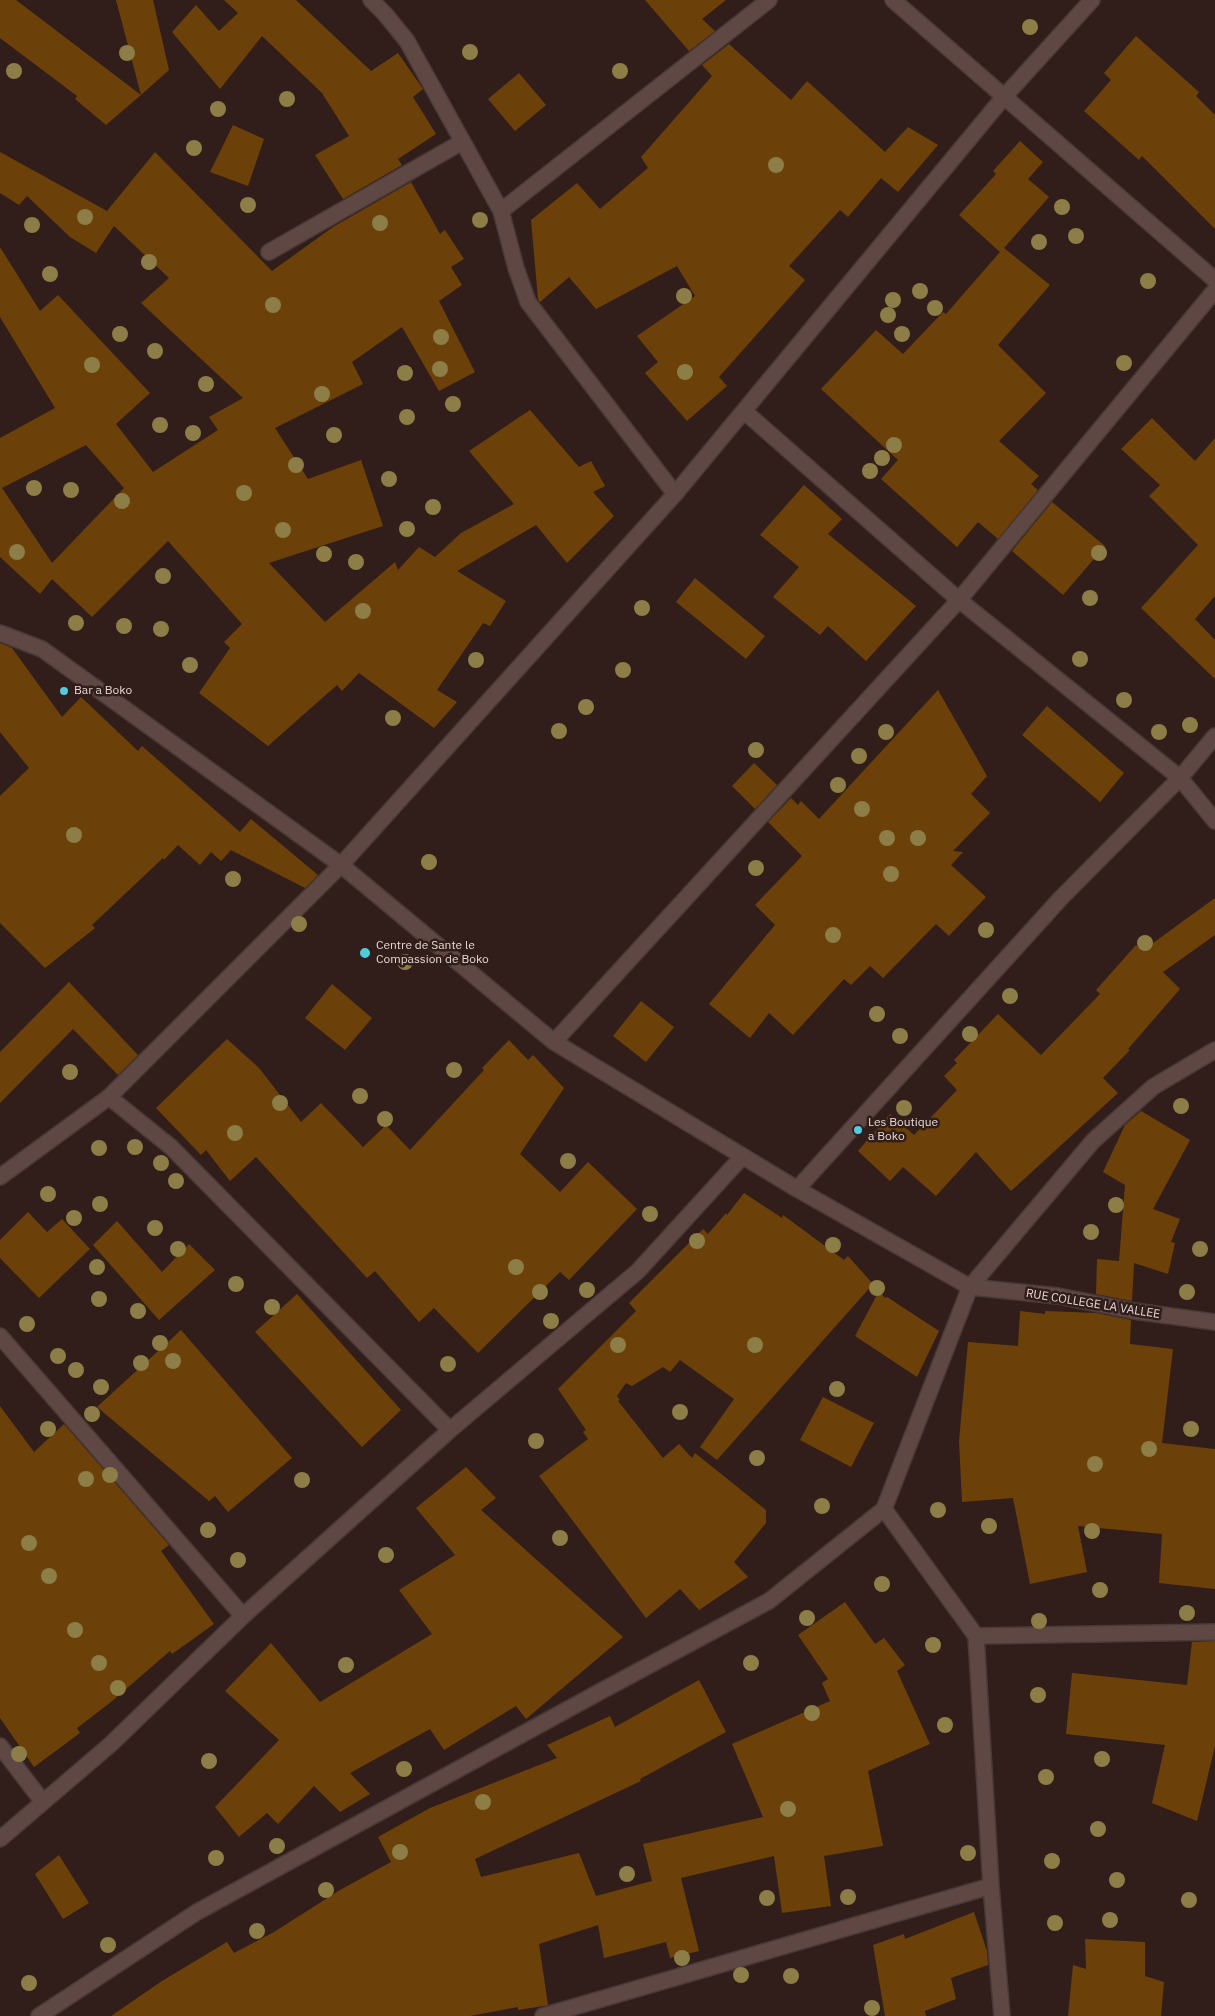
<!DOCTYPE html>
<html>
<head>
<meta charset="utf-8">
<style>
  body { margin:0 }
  canvas { display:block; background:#311d19 }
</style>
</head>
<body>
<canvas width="1215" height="2016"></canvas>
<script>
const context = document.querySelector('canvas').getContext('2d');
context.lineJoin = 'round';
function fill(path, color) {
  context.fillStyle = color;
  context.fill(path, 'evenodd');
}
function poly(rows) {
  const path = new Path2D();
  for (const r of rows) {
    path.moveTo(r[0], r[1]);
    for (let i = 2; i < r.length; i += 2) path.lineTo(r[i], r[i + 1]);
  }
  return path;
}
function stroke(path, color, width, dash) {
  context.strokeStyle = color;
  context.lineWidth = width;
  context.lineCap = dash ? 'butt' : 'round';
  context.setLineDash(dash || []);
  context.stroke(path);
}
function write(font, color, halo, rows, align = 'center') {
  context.font = font + ' "IBM Plex Sans",sans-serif';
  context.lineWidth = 5;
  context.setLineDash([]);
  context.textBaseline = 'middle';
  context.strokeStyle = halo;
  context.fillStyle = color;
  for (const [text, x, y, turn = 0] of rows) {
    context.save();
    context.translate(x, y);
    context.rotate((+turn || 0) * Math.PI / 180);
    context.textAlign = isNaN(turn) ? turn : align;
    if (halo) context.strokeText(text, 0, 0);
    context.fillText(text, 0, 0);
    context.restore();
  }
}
fill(poly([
  [0,0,16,0,141,95,106,125,75,99,77,96,0,38],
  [116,0,153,0,169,70,141,95],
  [224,0,296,0,371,71,398,53,423,89,413,97,436,134,398,159,402,165,343,199,315,155,349,136,322,93,262,36,220,89,172,32,196,5,219,31,238,13],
  [645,0,726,0,702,19,715,31,689,51],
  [1136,36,1199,92,1196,96,1215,115,1215,229,1142,156,1139,160,1084,111,1111,80,1104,73],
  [729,44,791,100,807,81,885,152,908,127,938,145,898,192,881,178,848,217,840,210,789,266,805,280,719,377,727,386,687,421,645,373,658,362,637,336,695,296,677,266,596,309,569,277,540,302,538,299,531,220,577,183,600,209,648,168,641,157,712,76,702,65],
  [519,73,546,105,515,131,488,99],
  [233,125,264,139,248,186,210,172],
  [1020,141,1043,162,1028,179,1049,197,1004,248,1050,285,998,345,1046,393,999,441,1039,476,1031,484,1038,490,998,539,978,522,957,547,881,479,898,460,821,389,876,330,903,354,943,312,946,314,1000,252,959,215,996,174,993,171],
  [0,152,107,211,155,152,272,271,333,227,411,182,440,234,445,230,464,259,451,267,462,285,439,301,475,372,439,391,402,327,352,362,363,384,275,428,308,479,361,460,383,526,269,563,325,622,395,562,398,570,419,547,435,557,461,533,514,504,469,451,530,410,579,467,591,461,605,486,593,492,614,516,567,563,536,525,457,571,506,601,490,626,483,623,437,690,457,702,434,728,359,673,342,691,337,685,268,746,199,693,230,648,224,642,242,624,168,541,92,617,52,579,40,594,0,557,0,438,55,408,0,317,0,247,40,311,58,295,150,393,116,424,153,472,218,430,209,417,243,398,141,303,169,278,114,226,96,253,70,237,27,196,19,205,0,193],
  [86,445,124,488,52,563,2,488],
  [1152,418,1195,461,1215,438,1215,596,1195,619,1215,640,1215,679,1141,608,1198,545,1149,496,1160,485,1121,449],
  [804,485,842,519,828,534,916,606,866,661,828,626,820,635,773,597,799,567,760,535],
  [1052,502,1105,546,1063,595,1012,551],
  [695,578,765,636,746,659,676,602],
  [0,643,12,648,62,717,81,697,138,751,142,746,240,832,251,819,318,875,305,888,231,850,221,861,211,852,200,865,178,845,164,860,163,858,92,925,95,928,45,968,0,923,0,796,29,768,0,732],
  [938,690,987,776,971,794,990,813,953,851,963,852,951,865,986,897,949,936,936,924,883,978,870,966,851,985,844,979,793,1035,769,1013,750,1038,709,1004,775,925,755,905,802,856,768,822,791,798,798,805,801,801,819,819],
  [1047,706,1124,773,1100,802,1022,735],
  [754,763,777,785,755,809,732,786],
  [1215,898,1215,935,1163,972,1180,989,1128,1049,1130,1050,1103,1078,1118,1093,1011,1191,976,1152,936,1196,903,1167,890,1181,858,1151,890,1114,914,1135,957,1090,944,1076,957,1063,954,1060,998,1014,1041,1055,1100,994,1096,990,1136,945,1142,951],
  [69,982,138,1055,118,1075,73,1029,0,1103,0,1052],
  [332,984,372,1018,345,1050,305,1018],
  [641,1001,674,1027,646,1062,613,1036],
  [227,1039,259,1068,301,1122,321,1103,363,1147,386,1125,410,1150,484,1070,482,1068,509,1040,528,1060,533,1055,564,1088,520,1154,560,1192,588,1162,637,1209,569,1280,560,1272,478,1353,434,1308,419,1322,375,1271,367,1278,256,1157,230,1181,206,1150,201,1155,156,1108],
  [1141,1111,1190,1140,1153,1209,1180,1219,1171,1242,1175,1243,1168,1274,1134,1263,1132,1301,1096,1294,1097,1259,1119,1261,1125,1185,1103,1172,1125,1125],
  [744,1193,782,1218,783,1215,844,1260,848,1256,873,1284,717,1460,700,1447,734,1399,680,1360,670,1372,663,1367,632,1386,626,1383,617,1396,620,1400,618,1401,663,1458,679,1444,692,1458,695,1453,766,1510,766,1523,734,1562,748,1577,699,1610,680,1589,646,1618,539,1476,588,1439,583,1432,586,1430,558,1389,636,1311,629,1303,703,1229,708,1234,726,1213,727,1215],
  [28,1212,47,1232,62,1219,90,1249,39,1298,0,1258,0,1240],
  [117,1221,162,1272,189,1244,215,1270,159,1320,93,1245],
  [879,1291,885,1298,887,1297,939,1331,917,1377,855,1336],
  [297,1294,401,1410,362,1447,255,1332],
  [1020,1311,1045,1314,1045,1311,1096,1313,1131,1320,1130,1344,1173,1349,1162,1443,1215,1449,1215,1589,1159,1583,1162,1534,1078,1526,1087,1572,1030,1584,1013,1498,962,1502,959,1441,968,1342,1018,1346],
  [181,1330,292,1458,228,1512,215,1496,209,1501,97,1407],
  [823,1397,874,1423,851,1467,800,1440],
  [0,1406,34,1452,64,1424,168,1544,169,1545,161,1551,214,1624,172,1654,170,1651,111,1702,77,1728,80,1733,34,1767,0,1718],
  [466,1467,496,1498,481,1510,623,1637,526,1719,516,1706,444,1750,430,1729,350,1773,370,1794,340,1812,314,1786,278,1824,267,1813,239,1837,215,1807,279,1740,225,1691,271,1643,320,1702,432,1634,399,1590,455,1555,416,1508],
  [845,1602,875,1644,884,1638,905,1665,897,1671,930,1744,868,1771,883,1846,824,1856,831,1906,782,1913,774,1856,681,1878,699,1951,670,1958,666,1942,604,1958,598,1925,539,1944,548,2005,543,2006,518,2010,518,2007,470,2016,111,2016,162,1981,227,1942,234,1953,274,1932,340,1890,391,1862,378,1837,430,1808,557,1758,547,1745,610,1716,615,1727,699,1680,726,1732,640,1779,641,1781,475,1859,481,1877,579,1853,596,1896,652,1881,643,1844,763,1817,732,1744,830,1701,822,1683,828,1679,798,1635],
  [1215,1641,1215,1746,1197,1821,1152,1803,1165,1745,1066,1734,1072,1673,1187,1685,1192,1642],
  [59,1855,89,1903,63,1919,35,1874],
  [974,1912,987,1951,988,1965,951,1978,956,1999,925,2011,926,2016,885,2016,873,1945,904,1934,905,1939],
  [1085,1939,1145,1942,1145,1976,1164,1982,1161,2016,1068,2016,1073,1965,1086,1969]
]), '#6c4109');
const street = poly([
  [371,0,385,14,407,41,501,211,516,268,528,302,675,494],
  [893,0,1215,280],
  [501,211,769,0],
  [269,252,462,142],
  [744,411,959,600,1180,778,1215,821],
  [0,633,42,649,341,865,554,1042,797,1189,970,1287,1058,1296,1134,1311,1215,1322],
  [554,1042,959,600,1215,290],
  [109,1097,171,1147,450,1430],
  [0,1177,109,1097,341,865,675,494,1003,98,1092,0],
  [797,1189,1061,898,1180,778,1215,736],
  [0,1336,243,1616],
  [884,1509,976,1636,991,1886,1002,2016],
  [976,1636,1215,1632],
  [0,1746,43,1802],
  [0,1839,111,1744,243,1616,450,1430,638,1271,742,1157],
  [39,2016,197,1912,605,1689,769,1601,884,1509,970,1287,1093,1141,1153,1087,1215,1050],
  [543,2016,991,1886]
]);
stroke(street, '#493937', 18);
stroke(street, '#5f4844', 15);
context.fillStyle = '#8d7d46';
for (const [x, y] of [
  [1030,27],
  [470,52],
  [127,53],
  [14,71],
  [620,71],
  [287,99],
  [218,109],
  [194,148],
  [776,165],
  [248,205],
  [1062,207],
  [85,217],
  [480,220],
  [380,223],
  [32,225],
  [1076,236],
  [1039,242],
  [149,262],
  [50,274],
  [1148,281],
  [920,291],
  [684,296],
  [893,300],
  [273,305],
  [935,308],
  [888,315],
  [120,334],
  [902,334],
  [441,337],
  [155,351],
  [1124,363],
  [92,365],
  [440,369],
  [685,372],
  [405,373],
  [206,384],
  [322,394],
  [453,404],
  [407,417],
  [160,425],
  [193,433],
  [334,435],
  [894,445],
  [882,458],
  [296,465],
  [870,471],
  [389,479],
  [34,488],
  [71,490],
  [244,493],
  [122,501],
  [433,507],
  [407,529],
  [283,530],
  [17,552],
  [1099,553],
  [324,554],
  [356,562],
  [163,576],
  [1090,598],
  [642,608],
  [363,611],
  [76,623],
  [124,626],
  [161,629],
  [1080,659],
  [476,660],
  [190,665],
  [623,670],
  [1124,700],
  [586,707],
  [393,718],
  [1190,725],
  [559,731],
  [886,732],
  [1159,732],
  [756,750],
  [859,756],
  [838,785],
  [862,809],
  [74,835],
  [887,838],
  [918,838],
  [429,862],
  [756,868],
  [891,874],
  [233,879],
  [299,924],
  [986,930],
  [833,935],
  [1145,943],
  [405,962],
  [1010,996],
  [877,1014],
  [970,1034],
  [900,1036],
  [454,1070],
  [70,1072],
  [360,1096],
  [280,1103],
  [1181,1106],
  [904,1108],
  [385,1119],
  [235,1133],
  [135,1147],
  [99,1148],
  [568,1161],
  [161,1163],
  [176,1181],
  [48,1194],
  [100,1204],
  [1116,1205],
  [650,1214],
  [74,1218],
  [155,1228],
  [1091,1232],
  [697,1241],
  [833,1245],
  [178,1249],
  [1200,1249],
  [97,1267],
  [516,1267],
  [236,1284],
  [877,1288],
  [587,1290],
  [540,1292],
  [1187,1292],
  [99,1299],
  [272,1307],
  [138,1311],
  [551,1321],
  [27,1324],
  [160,1343],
  [618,1345],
  [755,1345],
  [58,1356],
  [173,1361],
  [141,1363],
  [448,1364],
  [76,1370],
  [101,1387],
  [837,1389],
  [680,1412],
  [92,1414],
  [48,1429],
  [1191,1429],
  [536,1441],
  [1149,1449],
  [757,1458],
  [1095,1464],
  [110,1475],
  [86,1479],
  [302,1480],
  [822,1506],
  [938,1510],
  [989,1526],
  [208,1530],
  [1092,1531],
  [560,1538],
  [29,1543],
  [386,1555],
  [238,1560],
  [49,1576],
  [882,1584],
  [1100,1590],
  [1187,1613],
  [807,1618],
  [1039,1621],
  [75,1630],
  [933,1645],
  [99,1663],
  [751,1663],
  [346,1665],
  [118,1688],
  [1038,1695],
  [812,1713],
  [945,1725],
  [19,1754],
  [1102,1759],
  [209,1761],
  [404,1769],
  [1046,1777],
  [483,1802],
  [788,1809],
  [1098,1829],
  [277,1846],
  [400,1852],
  [968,1853],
  [216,1858],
  [1052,1861],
  [627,1874],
  [1117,1880],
  [326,1890],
  [848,1897],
  [767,1898],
  [1189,1900],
  [1110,1920],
  [1055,1923],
  [257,1931],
  [108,1945],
  [682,1958],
  [741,1975],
  [791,1976],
  [29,1983],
  [872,2008]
]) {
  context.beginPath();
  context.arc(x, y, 8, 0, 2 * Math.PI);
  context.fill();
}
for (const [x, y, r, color] of [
  [64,691,5,"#52cbda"],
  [365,953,6,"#52cbda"],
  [858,1130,5,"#52cbda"]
]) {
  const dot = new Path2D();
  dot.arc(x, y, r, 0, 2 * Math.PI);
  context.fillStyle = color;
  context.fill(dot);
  stroke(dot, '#311d19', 2);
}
write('12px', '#e5d7d4', '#311d19', [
  ["Bar a Boko",74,691],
  ["Centre de Sante le",376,946],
  ["Compassion de Boko",376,960],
  ["Les Boutique",868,1123],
  ["a Boko",868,1137]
], 'left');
write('12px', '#e5d7d4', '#311d19', [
  ["RUE COLLEGE LA VALLEE",1093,1304,9]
]);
</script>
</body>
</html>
